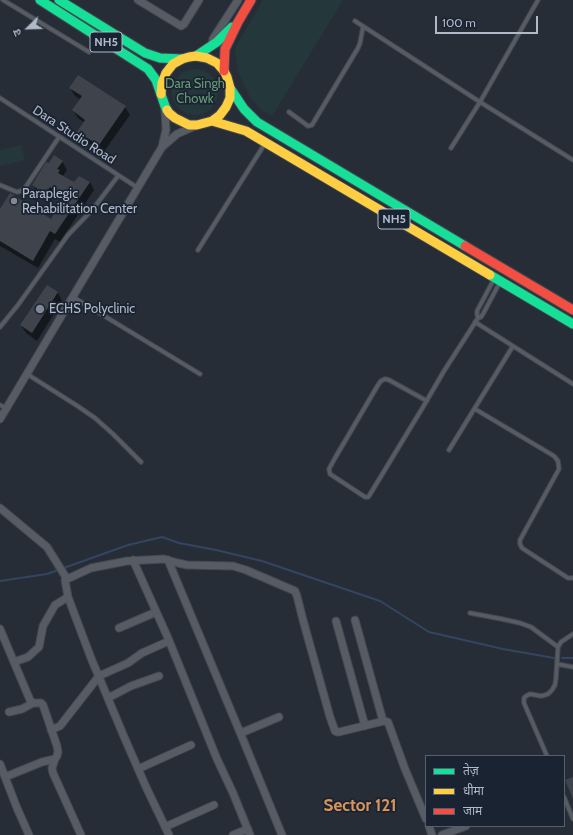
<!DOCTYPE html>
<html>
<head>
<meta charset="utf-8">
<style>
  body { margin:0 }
  #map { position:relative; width:573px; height:835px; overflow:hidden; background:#272d36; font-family:Cabin,"Noto Sans Devanagari",sans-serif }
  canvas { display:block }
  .legend { position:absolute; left:425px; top:755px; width:140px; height:72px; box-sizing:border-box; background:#1a2331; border:1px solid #565f6d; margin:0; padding:5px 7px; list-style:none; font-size:12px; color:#b0b9c8 }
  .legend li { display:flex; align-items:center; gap:8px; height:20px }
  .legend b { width:20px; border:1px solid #565f6d }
  .north { position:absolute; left:8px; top:8px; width:40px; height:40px; -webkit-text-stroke:3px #1a2331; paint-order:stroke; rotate:247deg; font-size:11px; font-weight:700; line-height:16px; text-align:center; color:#b0b9c8 }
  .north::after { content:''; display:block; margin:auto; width:14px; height:18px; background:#b0b9c8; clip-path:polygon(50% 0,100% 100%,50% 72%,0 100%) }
  .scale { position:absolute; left:435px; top:16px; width:103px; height:18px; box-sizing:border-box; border:2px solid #b0b9c8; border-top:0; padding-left:5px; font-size:12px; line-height:14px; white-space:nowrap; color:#b0b9c8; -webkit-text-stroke:3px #1a2331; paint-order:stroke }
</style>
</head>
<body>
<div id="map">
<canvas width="573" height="835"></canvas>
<ul class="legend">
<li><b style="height:5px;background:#16e098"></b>तेज़</li>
<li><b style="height:5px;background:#ffcf43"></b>धीमा</li>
<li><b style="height:5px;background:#f24e42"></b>जाम</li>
</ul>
<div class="north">उ</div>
<div class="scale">100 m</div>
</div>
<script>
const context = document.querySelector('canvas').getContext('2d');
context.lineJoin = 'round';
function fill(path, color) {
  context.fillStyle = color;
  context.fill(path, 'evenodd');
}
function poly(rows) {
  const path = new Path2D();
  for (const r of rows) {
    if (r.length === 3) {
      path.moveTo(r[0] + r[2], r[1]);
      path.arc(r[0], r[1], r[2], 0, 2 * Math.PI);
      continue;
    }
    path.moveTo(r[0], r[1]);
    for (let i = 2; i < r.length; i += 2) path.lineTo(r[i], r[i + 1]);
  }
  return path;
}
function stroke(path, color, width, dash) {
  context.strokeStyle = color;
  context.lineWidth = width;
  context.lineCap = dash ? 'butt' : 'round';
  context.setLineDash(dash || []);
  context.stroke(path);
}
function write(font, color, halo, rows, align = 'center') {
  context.font = font + ' Cabin,sans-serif';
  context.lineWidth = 3.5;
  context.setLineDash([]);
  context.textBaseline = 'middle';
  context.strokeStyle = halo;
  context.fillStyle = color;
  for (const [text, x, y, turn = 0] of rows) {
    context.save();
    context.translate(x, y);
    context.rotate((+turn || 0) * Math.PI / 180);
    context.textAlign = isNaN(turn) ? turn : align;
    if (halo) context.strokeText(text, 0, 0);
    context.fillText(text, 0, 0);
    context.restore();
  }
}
fill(poly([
  [263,0,343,0,272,116,260,109,250,97,238,72,235,48],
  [195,92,23],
  [21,145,25,160,0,166,0,150]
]), '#24383c');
fill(poly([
  [70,88,125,107,130,115,103,153,83,140,79,132,85,123,78,118,73,110,80,99,75,96],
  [62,161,67,170,63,176,74,183,90,182,94,190,60,242,55,239,38,268,0,246,0,210,52,220,64,201,55,195,50,201,38,193,33,185,50,164],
  [47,286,58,293,62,301,37,341,26,333,21,325]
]), '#0007');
stroke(poly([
  [0,581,47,574,128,545,162,537,179,543,216,550,262,561,380,601,429,632,503,649,554,658],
  [562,658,573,658]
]), '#334560', 2);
fill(poly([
  [78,75,126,106,99,145,77,132,85,120,72,110,82,96,69,88],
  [54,155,63,161,57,169,60,170,58,173,74,182,79,176,90,182,55,234,50,231,33,261,0,241,0,209,10,193,51,219,65,197,50,187,45,194,32,185,46,162,49,163],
  [47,285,58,292,32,333,20,325],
  [573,777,573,799,565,780]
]), '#3f444c');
const lane = poly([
  [3,0,89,52],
  [355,21,480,102,573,160],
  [0,98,138,188],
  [289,112,308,126,312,125,358,48,360,43,363,27],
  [451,148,480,102,538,0],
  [0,185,17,192,21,191,25,188,59,137],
  [198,250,264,145],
  [73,297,200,374],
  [478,318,477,314,477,311,493,281],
  [475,322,573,384],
  [0,327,18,305,68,235,93,209,118,176],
  [27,374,76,405,95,418,113,434,141,462],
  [427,401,389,380,385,379,381,381,378,385,335,458,329,469,330,474,365,497,368,497,369,496,423,407,444,371,478,318,481,317,483,314,499,284],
  [0,405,6,408],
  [475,409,554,456,558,461,559,469,520,540,520,544,522,548,568,578,573,578],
  [449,450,513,346],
  [470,613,502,619,520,623,531,627,558,647],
  [557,664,573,667],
  [547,756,524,703,524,698,526,696,530,694,541,696,545,695,548,694,552,690,555,685,556,678,558,647,561,642,573,634],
  [564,797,573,819]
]);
const street = poly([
  [138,0,181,26,184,24,199,0],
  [212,45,213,39,238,0],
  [162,147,177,134,193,127],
  [0,419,162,147,166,130,165,110],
  [0,508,47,547,67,579],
  [133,560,168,638,217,759,233,793,250,835],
  [168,560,244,742,282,835],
  [355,620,383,721],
  [336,621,365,726],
  [119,628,156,612],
  [0,629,30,700,33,703,41,703,43,705,57,746,58,752,57,756,55,759,42,762,5,777],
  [14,662,28,657,39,647,43,626,55,605,68,597],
  [108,698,131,686,159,676],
  [9,712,22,709,33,703],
  [51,730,60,726,99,676,128,663,142,653,169,641],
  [241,733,279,717],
  [55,759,52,768,53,773,81,835],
  [0,764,17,808,29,835],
  [138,769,191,745],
  [429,826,432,835],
  [165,827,214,805],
  [169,835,146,787,125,739,91,658,68,597,65,580,91,568,127,561,164,559,178,563,187,565,233,566,246,570,295,591,297,596,303,620,330,717,335,731,337,732,339,732,384,721,388,722,405,769,426,819],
  [233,835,248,829],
  [442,835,466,826]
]);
const fast = poly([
  [40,0,148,69,156,80,165,106,167,110],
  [59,0,145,53,160,58,182,59],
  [196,56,217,42,232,27],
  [230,88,244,109,257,122,465,246],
  [490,275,573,324]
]);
const slow = poly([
  [161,94,162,83,166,73,173,64,182,59,189,57,196,56,207,58,217,63,224,71,227,77,230,88,230,98,226,107,220,115,212,121,197,125,189,125,175,118,169,113,167,110],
  [212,121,246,131,490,275]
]);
const jam = poly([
  [224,71,225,49,238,22,251,0],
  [465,246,573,310]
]);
stroke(lane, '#43484f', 5.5);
stroke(street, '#43484f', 9);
stroke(fast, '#43484f', 11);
stroke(slow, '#43484f', 11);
stroke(jam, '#43484f', 11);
stroke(lane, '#575c64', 3.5);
stroke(street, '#575c64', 7);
stroke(fast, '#16e098', 9);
stroke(slow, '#ffcf43', 9);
stroke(jam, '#f24e42', 9);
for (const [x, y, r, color] of [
  [14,201,4,"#808895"],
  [40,309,5,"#808895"]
]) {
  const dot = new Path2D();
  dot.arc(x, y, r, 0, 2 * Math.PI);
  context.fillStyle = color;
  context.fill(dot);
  stroke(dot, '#1a2331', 1.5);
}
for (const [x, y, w] of [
  [106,42,32],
  [394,219,32]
]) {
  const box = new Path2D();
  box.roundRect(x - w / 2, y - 10, w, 20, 3);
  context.fillStyle = '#1a2331';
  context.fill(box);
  stroke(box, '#b0b9c8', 1);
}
write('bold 12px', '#b0b9c8', null, [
  ["NH5",106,42],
  ["NH5",394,219]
]);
write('13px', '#669b73', '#1a2331', [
  ["Dara Singh",195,84],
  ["Chowk",195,99]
]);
write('13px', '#b0b9c8', '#1a2331', [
  ["Dara Studio Road",74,135,33]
]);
write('13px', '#b0b9c8', '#1a2331', [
  ["Paraplegic",22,194],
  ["Rehabilitation Center",22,209],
  ["ECHS Polyclinic",49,309]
], 'left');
write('bold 17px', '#da9459', '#1a2331', [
  ["Sector 121",360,806]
]);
</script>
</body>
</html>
